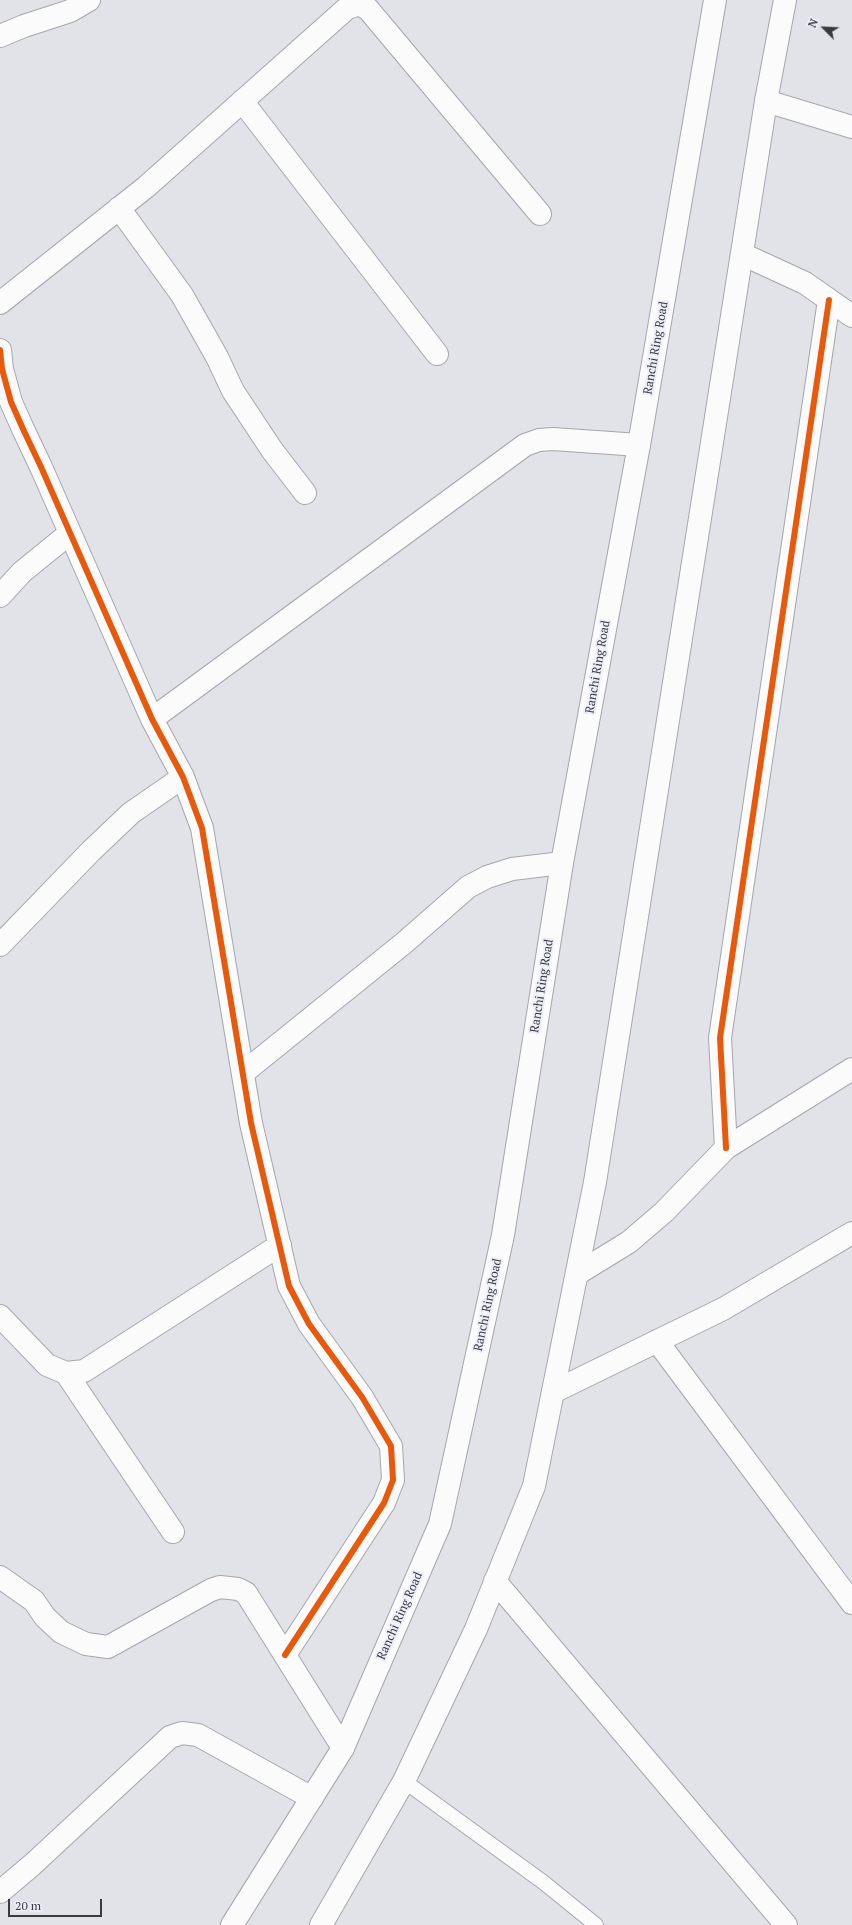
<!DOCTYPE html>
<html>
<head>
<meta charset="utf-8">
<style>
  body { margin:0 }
  #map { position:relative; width:852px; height:1925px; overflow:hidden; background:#e2e3e9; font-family:"PT Serif",serif }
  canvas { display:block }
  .north { position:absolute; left:804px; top:8px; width:40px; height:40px; -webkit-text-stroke:3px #eceff9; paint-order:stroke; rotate:294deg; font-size:11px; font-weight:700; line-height:16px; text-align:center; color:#393a3e }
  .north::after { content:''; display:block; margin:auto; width:14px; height:18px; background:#393a3e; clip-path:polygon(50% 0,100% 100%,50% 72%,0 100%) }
  .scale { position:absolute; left:8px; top:1899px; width:94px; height:18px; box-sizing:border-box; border:2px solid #393a3e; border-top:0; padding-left:5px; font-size:12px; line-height:14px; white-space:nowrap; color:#393a3e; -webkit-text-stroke:3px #eceff9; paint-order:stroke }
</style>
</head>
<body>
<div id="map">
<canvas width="852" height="1925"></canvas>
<div class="north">N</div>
<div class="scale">20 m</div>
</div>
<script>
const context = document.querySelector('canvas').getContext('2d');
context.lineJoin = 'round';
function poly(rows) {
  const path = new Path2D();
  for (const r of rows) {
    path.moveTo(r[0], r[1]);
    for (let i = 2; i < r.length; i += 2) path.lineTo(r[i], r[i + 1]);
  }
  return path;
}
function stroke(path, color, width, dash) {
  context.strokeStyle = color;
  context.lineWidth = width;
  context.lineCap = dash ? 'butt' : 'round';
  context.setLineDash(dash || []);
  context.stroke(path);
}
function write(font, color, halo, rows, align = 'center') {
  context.font = font + ' "PT Serif",serif';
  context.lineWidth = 4;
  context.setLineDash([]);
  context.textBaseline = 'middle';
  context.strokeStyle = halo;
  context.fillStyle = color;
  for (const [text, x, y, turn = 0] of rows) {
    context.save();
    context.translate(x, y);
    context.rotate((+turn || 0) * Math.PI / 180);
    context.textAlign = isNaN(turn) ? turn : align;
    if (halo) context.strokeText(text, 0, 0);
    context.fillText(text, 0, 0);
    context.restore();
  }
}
const service = poly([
  [404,1781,543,1882,596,1925]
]);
const minor = poly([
  [0,36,24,26,70,11,89,0],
  [242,101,437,354],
  [766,101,852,127],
  [119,208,182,295,217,357,233,391,272,450,305,493],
  [742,254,805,283,852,316],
  [0,303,146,187,346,9,358,4,368,9,540,214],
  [0,350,2,369,11,402,23,429,41,467,152,719,183,777,202,828,251,1123,289,1286,309,1324,362,1397,391,1446,393,1480,384,1503,285,1655],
  [0,596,22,572,70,533],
  [152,719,525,445,539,440,553,439,639,445],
  [0,945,91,851,131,813,183,777],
  [243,1073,404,943,468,887,487,877,512,869,562,863],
  [726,1148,720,1038,829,300],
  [577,1274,629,1242,664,1212,726,1148,852,1069],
  [0,1316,47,1365,66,1373,84,1371,280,1245],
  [657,1341,852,1603],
  [66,1373,173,1532],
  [553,1392,723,1309,852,1233],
  [0,1577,34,1601,45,1617,61,1632,86,1644,108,1647,211,1590,220,1587,238,1589,246,1593,343,1748],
  [495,1581,786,1925],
  [0,1892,32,1865,170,1737,182,1733,198,1735,312,1798]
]);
const primary = poly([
  [232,1925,343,1748,440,1524,503,1235,562,863,639,445,715,0],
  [321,1925,404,1781,476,1629,534,1486,595,1182,766,101,785,0]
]);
stroke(service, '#a6a6ab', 16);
stroke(minor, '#a6a6ab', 24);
stroke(primary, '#a6a6ab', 24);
stroke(service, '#fbfbfc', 14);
stroke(minor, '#fbfbfc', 22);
stroke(primary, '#fbfbfc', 22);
stroke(poly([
  [0,350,2,369,11,402,23,429,41,467,152,719,183,777,202,828,251,1123,289,1286,309,1324,362,1397,391,1446,393,1480,384,1503,285,1655],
  [726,1148,720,1038,829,300]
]), '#e8590c', 6);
write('12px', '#393a3e', '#eceff9', [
  ["Ranchi Ring Road",656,348,-80],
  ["Ranchi Ring Road",598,667,-80],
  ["Ranchi Ring Road",542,986,-81],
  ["Ranchi Ring Road",488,1305,-78],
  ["Ranchi Ring Road",400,1616,-66]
]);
</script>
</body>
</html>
